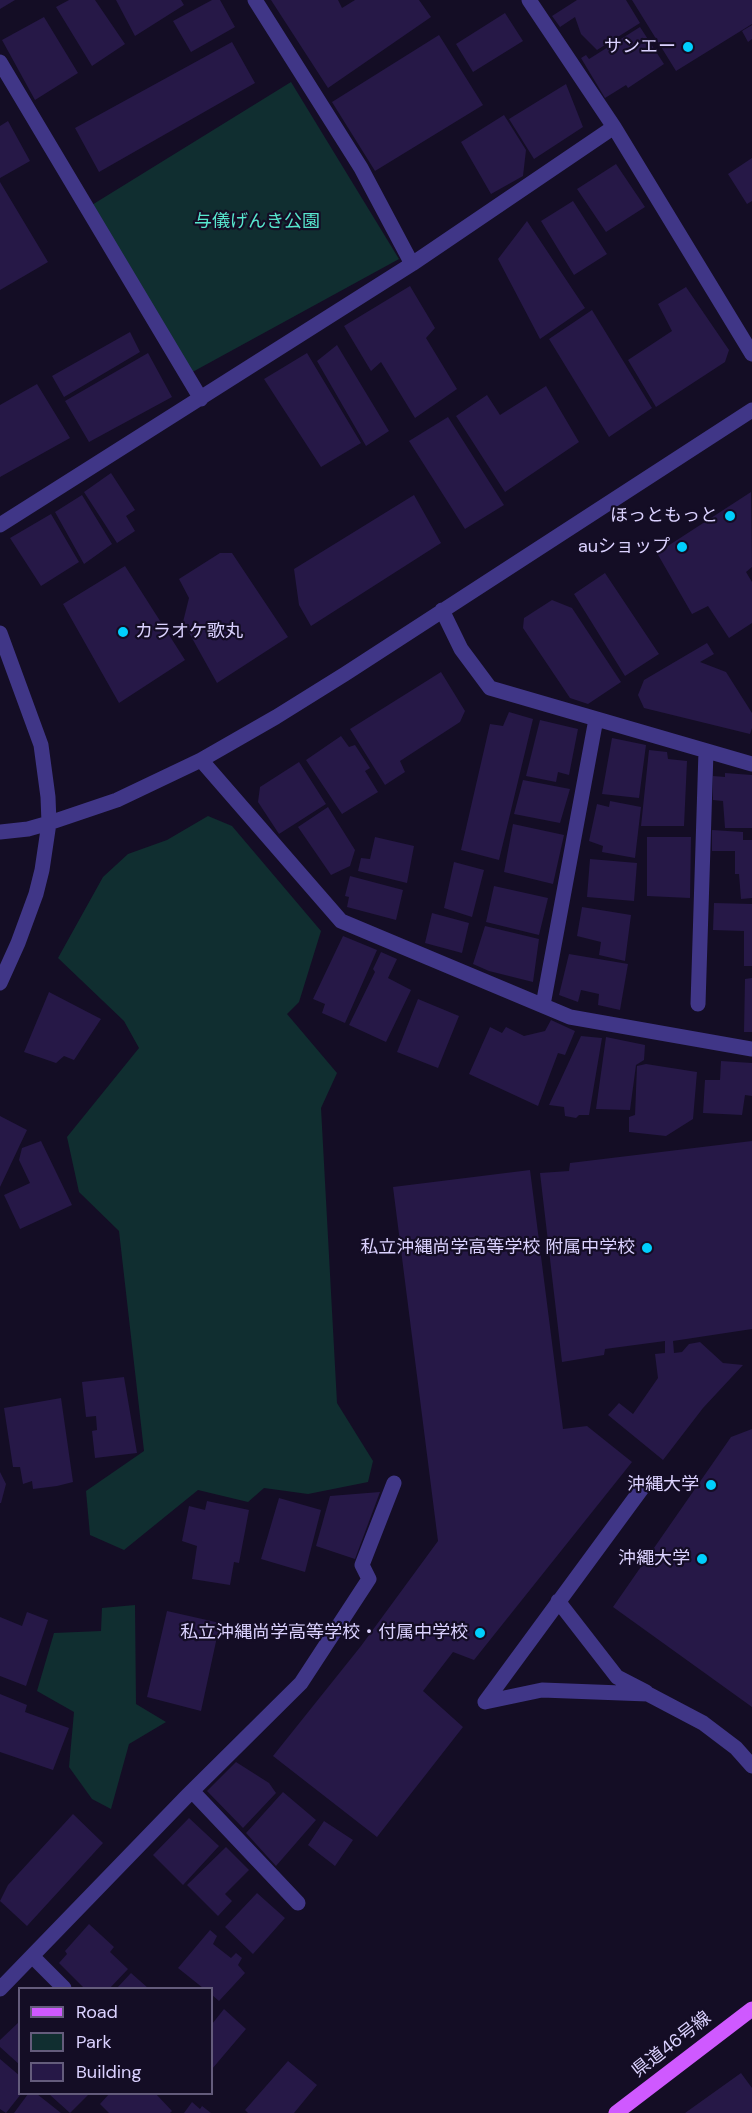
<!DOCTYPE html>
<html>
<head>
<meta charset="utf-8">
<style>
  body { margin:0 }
  #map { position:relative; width:752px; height:2113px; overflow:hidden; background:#140d25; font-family:"DM Sans",sans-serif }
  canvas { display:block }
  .legend { position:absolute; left:18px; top:1987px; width:195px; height:108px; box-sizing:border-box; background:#140d25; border:2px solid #645c7c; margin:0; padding:8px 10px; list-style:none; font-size:18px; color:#dbd2ff }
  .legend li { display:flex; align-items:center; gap:12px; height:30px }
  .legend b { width:30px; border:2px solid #645c7c }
</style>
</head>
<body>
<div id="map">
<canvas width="752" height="2113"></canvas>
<ul class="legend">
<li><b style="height:8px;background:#cf59ff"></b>Road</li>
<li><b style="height:16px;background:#102e30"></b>Park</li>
<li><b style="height:16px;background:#261847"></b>Building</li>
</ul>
</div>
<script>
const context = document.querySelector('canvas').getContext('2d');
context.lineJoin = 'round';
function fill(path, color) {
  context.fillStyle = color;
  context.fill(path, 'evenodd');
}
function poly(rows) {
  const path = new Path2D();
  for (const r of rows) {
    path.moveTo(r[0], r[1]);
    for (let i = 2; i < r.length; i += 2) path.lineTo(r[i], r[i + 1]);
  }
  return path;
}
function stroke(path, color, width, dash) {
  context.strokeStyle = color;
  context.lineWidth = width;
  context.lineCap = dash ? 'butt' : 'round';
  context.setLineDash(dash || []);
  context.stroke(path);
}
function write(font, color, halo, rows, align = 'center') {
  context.font = font + ' "DM Sans","Noto Sans JP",sans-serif';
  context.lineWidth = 4.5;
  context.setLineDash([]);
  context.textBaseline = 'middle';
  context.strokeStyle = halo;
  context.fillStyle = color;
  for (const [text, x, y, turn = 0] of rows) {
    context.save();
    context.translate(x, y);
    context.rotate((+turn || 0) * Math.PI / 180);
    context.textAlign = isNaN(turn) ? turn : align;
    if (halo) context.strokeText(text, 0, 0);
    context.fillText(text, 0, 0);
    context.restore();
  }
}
fill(poly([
  [291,82,399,259,187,375,87,208],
  [208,816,232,826,321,931,299,1002,287,1014,337,1073,321,1108,337,1403,373,1461,368,1482,308,1494,264,1488,248,1502,198,1490,124,1550,90,1535,86,1491,144,1451,119,1231,79,1192,67,1137,139,1048,124,1021,58,958,103,877,128,854,167,840],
  [135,1605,136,1704,166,1722,129,1744,111,1809,92,1799,69,1767,74,1712,37,1691,54,1633,101,1631,102,1608]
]), '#102e30');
fill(poly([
  [0,0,15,0,0,9],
  [69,0,95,0,125,44,92,66,56,7],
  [116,0,181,0,184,5,135,36],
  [212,0,220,0,235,27,191,52,173,21],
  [271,0,338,0,342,8,355,0,419,0,431,17,328,88],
  [577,0,626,0,640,23,597,50,581,34,575,17,560,27,552,16],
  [632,0,752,0,752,24,676,71],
  [505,13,523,41,473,72,456,44],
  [44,17,78,73,35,100,2,40],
  [752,25,752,39,748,42,742,31],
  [640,27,664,64,628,88,626,85,605,98,581,58,586,55,589,59],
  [439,35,483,105,375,171,332,102],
  [232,42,255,83,99,172,75,128],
  [566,84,583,127,534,159,509,119],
  [504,115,526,150,523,176,491,194,461,142],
  [8,121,30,161,0,178,0,126],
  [752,158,752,201,747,204,728,174],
  [616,164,645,207,606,232,577,189],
  [0,182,48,262,0,290],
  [573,201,607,254,574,275,541,221],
  [527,221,585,308,540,339,498,259],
  [410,286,435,328,426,338,457,389,415,418,381,362,371,371,344,326],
  [686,287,729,350,725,362,656,407,628,360,672,331,658,304],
  [592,310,652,408,609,437,549,339],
  [130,332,140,352,64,397,52,376],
  [337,345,389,431,366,446,317,361],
  [148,353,172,397,89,442,65,401],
  [307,353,361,443,321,467,264,379],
  [37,384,70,438,0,477,0,405],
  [546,386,579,442,505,492,456,416,487,395,500,415],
  [448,417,504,505,465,529,409,441],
  [111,473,135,510,126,516,135,531,117,543,84,492],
  [751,492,752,567,746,572,752,582,752,623,729,638,708,606,692,614,657,553],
  [82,495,112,544,84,564,55,512],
  [414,495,441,543,311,626,299,605,294,569],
  [51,514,79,562,41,586,10,538],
  [220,553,232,553,288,637,217,683,183,622,189,598,179,579],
  [125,566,185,660,119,703,63,604],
  [605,573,659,654,625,676,574,594],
  [552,600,572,608,621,682,588,704,570,698,523,628,524,618],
  [707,643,714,654,700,662,726,672,752,713,752,728,750,734,644,708,638,695,644,680],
  [441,672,465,711,460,722,400,761,405,772,385,785,350,729],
  [509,712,533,719,499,860,461,850,490,724,503,726],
  [540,720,578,729,569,775,558,772,556,782,526,776],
  [341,736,349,747,355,745,370,768,365,771,378,792,342,814,306,760],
  [612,738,646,745,639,798,602,794],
  [649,750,667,752,668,759,687,761,684,826,641,826],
  [299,762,326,804,279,834,258,802,260,787],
  [725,773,752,775,752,828,725,828,723,801,713,800,713,776,725,777],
  [523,780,570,789,560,823,514,814],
  [610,801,641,807,635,858,602,852,603,846,589,841,597,804,609,807],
  [328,807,355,850,350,866,331,875,298,827],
  [513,824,564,835,553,884,504,872],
  [712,830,743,832,743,840,752,840,752,898,741,899,739,874,735,874,735,851,712,851],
  [375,837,414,846,407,883,358,871,361,858,370,859],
  [647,837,691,837,690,898,647,896],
  [590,859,637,863,634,901,587,897],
  [454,862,484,870,472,917,444,908],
  [350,876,403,890,396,920,347,907,349,897,345,896],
  [494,886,548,898,539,935,486,922],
  [714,903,752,904,752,966,744,966,744,931,713,930],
  [582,907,631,915,625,961,599,955,601,942,577,936],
  [432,913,469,923,462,953,425,943],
  [485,926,539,939,533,982,489,971,473,964],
  [343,936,377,950,345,1023,322,1013,325,1004,313,999],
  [381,952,397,959,388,978,411,990,386,1042,349,1025,375,972,373,969],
  [569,954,628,964,620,1010,598,1005,599,994,581,990,578,1002,559,995],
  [752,978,752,1032,744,1032,745,979],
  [49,992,101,1019,74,1060,64,1056,56,1063,24,1052],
  [418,999,459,1016,438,1068,397,1052],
  [551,1020,575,1031,565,1055,558,1053,538,1106,469,1074,490,1027,502,1033,506,1027,524,1036,545,1031],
  [581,1036,602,1038,589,1115,579,1115,576,1118,565,1116,564,1107,549,1105],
  [606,1037,645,1045,644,1060,636,1065,630,1110,596,1109],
  [721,1061,752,1063,752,1096,745,1095,742,1115,703,1113,705,1080,720,1080],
  [646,1064,697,1072,693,1119,666,1136,629,1132,629,1117,635,1115,637,1066],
  [0,1116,27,1130,0,1187],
  [41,1141,72,1205,20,1229,4,1195,30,1183,19,1160,22,1148],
  [752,1141,752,1329,673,1341,674,1353,682,1352,689,1344,700,1342,723,1363,743,1365,703,1408,663,1460,608,1415,619,1403,633,1414,658,1378,655,1354,665,1353,665,1341,605,1349,604,1355,562,1362,540,1173,569,1171,570,1163],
  [530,1170,563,1429,587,1426,632,1462,474,1660,453,1652,423,1691,463,1727,377,1837,273,1756,361,1646,438,1541,393,1187],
  [124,1377,137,1453,95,1458,92,1431,97,1430,96,1416,86,1417,82,1382],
  [61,1398,73,1482,57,1486,33,1489,32,1481,23,1484,20,1467,13,1467,4,1408],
  [752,1429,752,1707,613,1607,731,1437],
  [0,1472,6,1484,1,1503,0,1503],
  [380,1492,355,1559,316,1546,330,1496],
  [279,1498,321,1510,305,1572,261,1559],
  [207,1501,249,1510,239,1563,234,1562,230,1585,192,1579,197,1546,182,1541,189,1506,205,1510],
  [167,1611,220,1623,201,1711,147,1697],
  [27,1612,48,1620,26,1686,0,1676,0,1617,22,1626],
  [0,1694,27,1705,25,1712,69,1728,53,1770,0,1752],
  [236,1762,269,1783,276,1793,243,1828,207,1791],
  [283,1792,316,1820,276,1866,246,1833],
  [73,1814,103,1843,27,1926,0,1901,8,1885],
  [189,1818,219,1846,183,1885,153,1855],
  [324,1821,353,1840,335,1866,308,1845],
  [226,1847,249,1870,225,1894,232,1901,218,1916,187,1885],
  [257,1893,285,1918,253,1954,225,1927],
  [89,1924,114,1947,110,1952,128,1969,110,1988,84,1988,59,1963,67,1954,65,1951],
  [210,1930,217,1936,213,1944,231,1958,236,1953,242,1958,238,1965,245,1973,219,2001,212,1995,212,1988,203,1988,178,1968],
  [131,1973,148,1988,117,1988],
  [224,2009,246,2029,212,2069,212,2024],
  [20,2021,20,2065,0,2047,0,2040],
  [0,2059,20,2076,20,2094,21,2094,6,2113,0,2109],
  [288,2061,317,2085,294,2113,248,2113,245,2110],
  [741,2073,752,2088,752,2113,685,2113],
  [28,2094,37,2094,61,2113,14,2113],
  [49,2094,89,2094,70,2113],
  [109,2094,156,2094,172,2111,170,2113,109,2113,100,2104],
  [192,2102,200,2109,202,2106,211,2113,184,2113]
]), '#261847');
stroke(poly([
  [255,0,361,168,412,264],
  [529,0,614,127,752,354],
  [0,62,201,399],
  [0,525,412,264,614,127],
  [442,610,461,649,490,688,752,764],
  [0,633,41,745,48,797,49,823,42,870,36,894,18,943,0,983],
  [201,760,341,921,570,1017,752,1049],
  [0,832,28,829,49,823,117,800,201,760,276,717,345,674,752,410],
  [698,1004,706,751],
  [543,1005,596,719],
  [643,1487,485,1702,542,1690,648,1694,703,1723,736,1748,752,1766],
  [558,1601,617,1677,646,1692],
  [192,1791,298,1903],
  [32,1956,64,1988],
  [0,1989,187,1796,301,1683,369,1579,362,1565,394,1483]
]), '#403687', 15);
stroke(poly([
  [616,2113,752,2009]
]), '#cf59ff', 15);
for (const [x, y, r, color] of [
  [688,47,6,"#00cffd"],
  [730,516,6,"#00cffd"],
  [682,547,6,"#00cffd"],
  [123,632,6,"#00cffd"],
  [647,1248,6,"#00cffd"],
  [711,1485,6,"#00cffd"],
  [702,1559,6,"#00cffd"],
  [480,1633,6,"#00cffd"]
]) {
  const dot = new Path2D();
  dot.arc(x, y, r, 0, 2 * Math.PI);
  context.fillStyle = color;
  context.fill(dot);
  stroke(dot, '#140d25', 2);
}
write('18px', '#dbd2ff', '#140d25', [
  ["サンエー",676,47],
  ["ほっともっと",718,516],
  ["auショップ",670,547],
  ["カラオケ歌丸",135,632,"left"],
  ["私立沖縄尚学高等学校 附属中学校",635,1248],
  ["沖縄大学",699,1485],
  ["沖繩大学",690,1559],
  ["私立沖縄尚学高等学校・付属中学校",468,1633]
], 'right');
write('18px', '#57e6ce', '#140d25', [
  ["与儀げんき公園",257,222]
]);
write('18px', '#dbd2ff', '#140d25', [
  ["県道46号線",672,2045,-38]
]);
</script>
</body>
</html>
